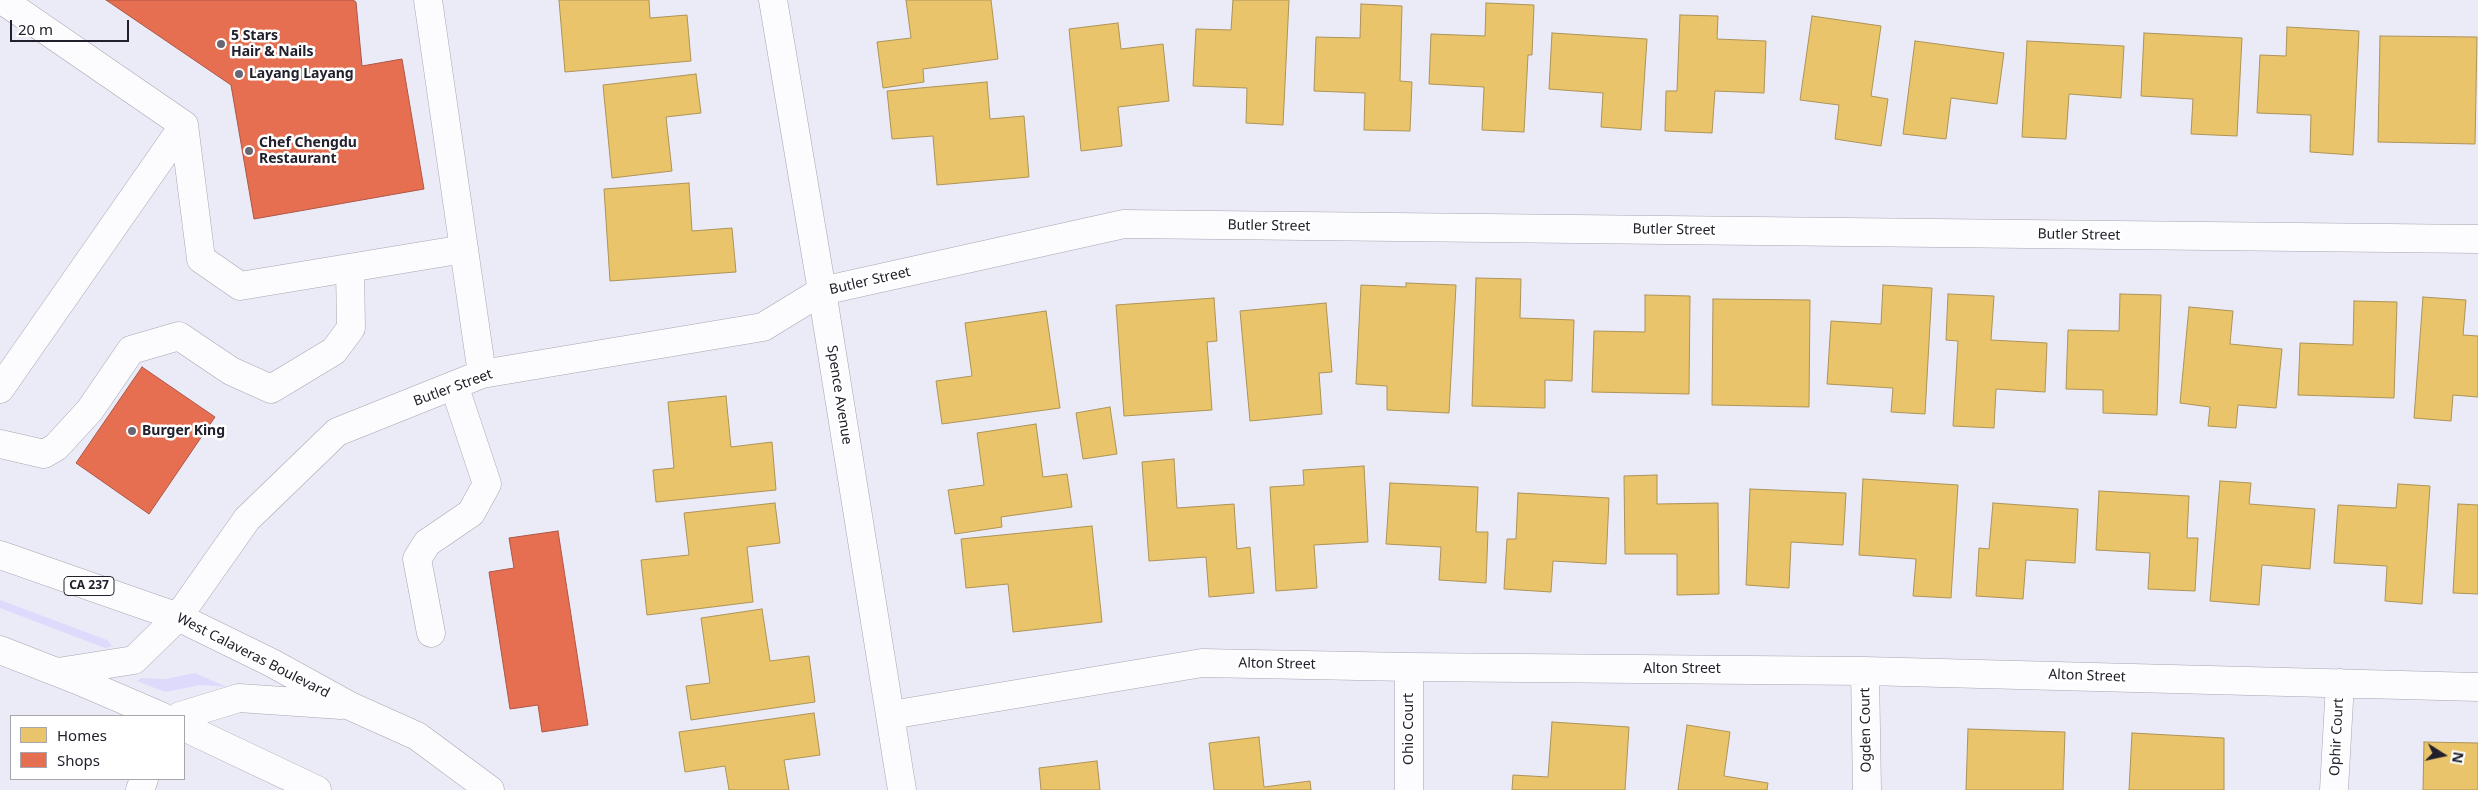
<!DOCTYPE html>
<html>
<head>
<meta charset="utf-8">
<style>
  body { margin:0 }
  #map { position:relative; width:2478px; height:790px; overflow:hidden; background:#ebebf8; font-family:"Noto Sans",sans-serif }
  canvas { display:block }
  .legend { position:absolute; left:10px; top:715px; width:175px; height:65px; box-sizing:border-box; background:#fff; border:1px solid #a6a6ab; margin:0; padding:6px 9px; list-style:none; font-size:15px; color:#21202c }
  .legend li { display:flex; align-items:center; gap:10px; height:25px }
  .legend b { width:25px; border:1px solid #a6a6ab }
  .north { position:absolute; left:2418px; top:730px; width:50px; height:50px; -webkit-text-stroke:4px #fff; paint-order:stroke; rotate:100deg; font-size:14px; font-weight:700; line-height:20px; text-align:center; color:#21202c }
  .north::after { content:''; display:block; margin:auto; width:18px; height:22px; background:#21202c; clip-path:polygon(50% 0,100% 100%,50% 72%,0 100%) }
  .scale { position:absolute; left:10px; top:20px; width:119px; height:22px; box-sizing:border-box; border:2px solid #21202c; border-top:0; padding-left:6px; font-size:15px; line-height:18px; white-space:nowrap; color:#21202c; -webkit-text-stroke:4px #fff; paint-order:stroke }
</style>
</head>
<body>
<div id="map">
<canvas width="2478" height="790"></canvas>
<ul class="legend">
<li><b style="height:14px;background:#e9c46a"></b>Homes</li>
<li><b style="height:14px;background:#e76f51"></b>Shops</li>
</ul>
<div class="north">N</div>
<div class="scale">20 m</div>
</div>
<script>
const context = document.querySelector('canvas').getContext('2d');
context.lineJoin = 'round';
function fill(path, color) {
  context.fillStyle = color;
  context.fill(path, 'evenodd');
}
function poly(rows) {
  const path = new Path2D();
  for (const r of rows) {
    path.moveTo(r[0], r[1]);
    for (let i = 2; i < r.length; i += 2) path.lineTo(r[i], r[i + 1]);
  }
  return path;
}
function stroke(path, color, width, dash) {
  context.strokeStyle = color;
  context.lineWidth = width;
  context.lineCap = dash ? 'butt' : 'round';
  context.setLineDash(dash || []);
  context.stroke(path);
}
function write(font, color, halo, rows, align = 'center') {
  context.font = font + ' "Noto Sans",sans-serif';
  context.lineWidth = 5;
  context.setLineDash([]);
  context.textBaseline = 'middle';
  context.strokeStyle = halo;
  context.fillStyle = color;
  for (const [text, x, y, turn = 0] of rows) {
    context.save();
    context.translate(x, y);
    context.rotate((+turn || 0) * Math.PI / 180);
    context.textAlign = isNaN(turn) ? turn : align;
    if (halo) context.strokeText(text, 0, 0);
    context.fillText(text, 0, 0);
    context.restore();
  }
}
fill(poly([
  [0,600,107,640,112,646,105,648,0,608],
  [195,673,227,687,200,685,165,692,137,681,141,678,165,679]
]), '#dddafb');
const homes = poly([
  [559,0,649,0,650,18,687,15,691,61,565,72,559,0],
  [906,0,991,0,998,59,923,69,924,82,883,88,877,42,911,38,906,0],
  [1233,0,1289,0,1283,125,1246,123,1247,88,1193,86,1196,29,1231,30,1233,0],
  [1486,3,1534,5,1532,55,1528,55,1524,132,1482,130,1484,87,1429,84,1431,34,1485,36,1486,3],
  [1361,4,1402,6,1400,81,1412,82,1410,131,1364,130,1365,93,1314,91,1316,37,1360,38,1361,4],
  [1680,15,1718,16,1717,39,1766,41,1764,93,1715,91,1712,133,1665,131,1666,91,1677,91,1680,15],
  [1812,16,1881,26,1871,96,1888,99,1881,146,1835,139,1839,105,1800,100,1812,16],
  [1118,23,1121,49,1163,44,1169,101,1118,107,1122,146,1081,151,1069,29,1118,23],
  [2287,27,2359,31,2353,155,2310,152,2311,115,2257,113,2260,55,2286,56,2287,27],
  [1552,33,1647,39,1641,130,1601,127,1603,93,1549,89,1552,33],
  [2144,33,2242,38,2237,136,2191,134,2193,99,2141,96,2144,33],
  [2380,36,2477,37,2475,144,2378,142,2380,36],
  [1915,41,2004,53,1997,104,1951,98,1946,139,1903,134,1915,41],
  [2027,41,2124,46,2121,98,2069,94,2066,139,2022,137,2027,41],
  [696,74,701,113,666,117,672,171,612,178,603,85,696,74],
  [987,82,990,119,1024,116,1029,177,937,185,933,136,892,139,887,91,987,82],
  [689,183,692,231,732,228,736,272,610,281,604,189,689,183],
  [1476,278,1521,279,1520,318,1574,320,1572,381,1545,380,1545,408,1472,406,1476,278],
  [1406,283,1456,285,1449,413,1387,410,1387,386,1356,384,1361,285,1406,287,1406,283],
  [1883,285,1932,288,1925,414,1891,412,1893,388,1827,384,1831,321,1881,324,1883,285],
  [1948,294,1994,296,1991,340,2047,343,2045,392,1996,389,1994,428,1953,426,1958,341,1946,340,1948,294],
  [2120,294,2161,295,2157,415,2103,413,2103,390,2066,389,2068,330,2119,331,2120,294],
  [1645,295,1690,296,1689,394,1592,392,1594,331,1645,332,1645,295],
  [2423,297,2466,300,2463,335,2478,336,2478,397,2453,395,2451,421,2414,418,2423,297],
  [1214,298,1217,341,1207,342,1212,410,1124,416,1116,305,1214,298],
  [1713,299,1810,300,1809,407,1712,405,1713,299],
  [2354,301,2397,302,2394,398,2298,395,2300,343,2353,345,2354,301],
  [1326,303,1332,372,1319,373,1322,414,1250,421,1240,311,1326,303],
  [2189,307,2233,311,2230,344,2282,349,2276,408,2238,405,2236,428,2208,426,2210,407,2180,403,2189,307],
  [1046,311,1060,408,942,424,936,381,972,376,965,323,1046,311],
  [726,396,731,447,772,442,776,490,656,502,653,470,674,468,668,402,726,396],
  [1110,407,1117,454,1083,459,1076,413,1110,407],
  [1036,424,1043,477,1067,474,1072,507,1001,517,1002,527,955,534,948,490,984,485,977,433,1036,424],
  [1174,459,1177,508,1234,504,1237,549,1250,547,1254,593,1209,597,1206,557,1149,561,1142,462,1174,459],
  [1364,466,1368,542,1314,545,1317,588,1276,591,1270,487,1304,485,1303,470,1364,466],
  [1657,475,1657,504,1718,503,1719,594,1677,595,1677,554,1625,554,1624,476,1657,475],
  [1863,479,1958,485,1951,598,1913,596,1916,559,1859,555,1863,479],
  [2220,481,2251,483,2249,504,2315,509,2310,569,2262,565,2259,605,2210,601,2220,481],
  [1390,483,1478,487,1476,532,1488,532,1486,583,1439,580,1441,547,1386,544,1390,483],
  [2398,484,2430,486,2422,604,2385,601,2387,566,2334,563,2338,505,2396,508,2398,484],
  [1750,489,1846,493,1843,545,1791,542,1789,588,1746,585,1750,489],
  [2099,491,2189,496,2187,538,2198,538,2195,591,2148,589,2150,553,2096,550,2099,491],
  [1518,493,1609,498,1606,564,1553,561,1551,592,1504,589,1507,539,1516,539,1518,493],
  [775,503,780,543,747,547,753,602,647,615,641,560,689,555,684,513,775,503],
  [1993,503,2078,509,2075,563,2026,560,2023,599,1976,596,1979,548,1989,549,1993,503],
  [2458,504,2478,505,2478,594,2453,593,2458,504],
  [1092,526,1102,622,1013,632,1008,584,966,588,961,539,1092,526],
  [762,609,770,661,809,656,815,702,691,720,686,686,710,683,701,618,762,609],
  [814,713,820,755,784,760,789,790,729,790,725,766,685,772,679,732,814,713],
  [1552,722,1629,727,1625,790,1512,790,1513,775,1548,777,1552,722],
  [1687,725,1730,732,1724,776,1768,783,1767,790,1678,790,1687,725],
  [1968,729,2065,732,2063,790,1966,790,1968,729],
  [2132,733,2224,738,2224,790,2129,790,2132,733],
  [1259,737,1264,787,1310,781,1311,790,1214,790,1209,743,1259,737],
  [2424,742,2478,743,2478,790,2423,790,2424,742],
  [1097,761,1100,790,1041,790,1039,768,1097,761]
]);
fill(homes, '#e9c46a');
stroke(homes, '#ad9357', 1);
const shops = poly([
  [106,0,353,0,356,2,362,66,402,59,424,189,254,219,231,85,106,0],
  [142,367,215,417,149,514,76,463,142,367],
  [558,531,588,725,542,732,538,705,510,709,489,572,514,568,509,538,558,531]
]);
fill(shops, '#e76f51');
stroke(shops, '#ac5746', 1);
const minor = poly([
  [2,0,184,125,201,259,240,286,464,249],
  [428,0,482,374],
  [773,0,822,291,902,790],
  [0,389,184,125],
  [0,444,44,454,56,447,90,410,131,350,179,336,231,371,271,389,334,351,351,328,350,269],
  [178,617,247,519,337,432,482,374,763,327,822,291,1124,224,2478,239],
  [431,633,417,559,427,543,471,513,487,484,454,385],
  [1409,667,1409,790],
  [1865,671,1867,790],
  [891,715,1202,663,1409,667,1865,671,2478,687],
  [140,790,144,779],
  [2334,790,2340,683]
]);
const highway = poly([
  [0,555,178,617,272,663,350,706,417,736,490,790],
  [0,650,77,680,161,716],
  [58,672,134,660,178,617],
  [180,716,239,698,341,705],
  [184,727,317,790]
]);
stroke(minor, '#a6a6b1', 29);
stroke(highway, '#a6a6b1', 29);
stroke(minor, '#fcfcfe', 28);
stroke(highway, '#fcfcfe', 28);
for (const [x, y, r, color] of [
  [221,44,5,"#686773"],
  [239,74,5,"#686773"],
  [249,151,5,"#686773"],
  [132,431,5,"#686773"]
]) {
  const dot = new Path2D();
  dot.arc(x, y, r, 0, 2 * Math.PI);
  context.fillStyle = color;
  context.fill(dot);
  stroke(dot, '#fff', 2);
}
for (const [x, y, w] of [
  [89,586,50]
]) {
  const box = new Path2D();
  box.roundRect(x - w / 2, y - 9.5, w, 19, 4);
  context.fillStyle = '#fff';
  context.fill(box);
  stroke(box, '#21202c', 1);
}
write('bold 12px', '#21202c', null, [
  ["CA 237",89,586]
]);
write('bold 14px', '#21202c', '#fff', [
  ["5 Stars",231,36],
  ["Hair & Nails",231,52],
  ["Layang Layang",249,74],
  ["Chef Chengdu",259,143],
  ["Restaurant",259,159],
  ["Burger King",142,431]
], 'left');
write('14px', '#21202c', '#fff', [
  ["Butler Street",1269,226,1],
  ["Butler Street",1674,230,1],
  ["Butler Street",2079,235,1],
  ["Butler Street",870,281,-13],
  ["Butler Street",453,388,-20],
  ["Spence Avenue",839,395,81],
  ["West Calaveras Boulevard",253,656,27],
  ["Alton Street",1277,664,1],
  ["Alton Street",1682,669],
  ["Alton Street",2087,676,2],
  ["Ohio Court",1409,729,-90],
  ["Ogden Court",1866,730,-91],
  ["Ophir Court",2337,737,-87]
]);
</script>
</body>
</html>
